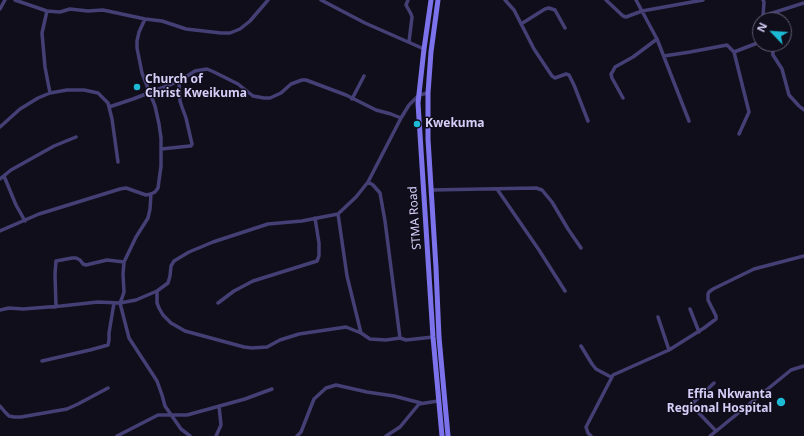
<!DOCTYPE html>
<html>
<head>
<meta charset="utf-8">
<style>
  body { margin:0 }
  #map { position:relative; width:804px; height:436px; overflow:hidden; background:#110e1b; font-family:"Noto Sans",sans-serif }
  canvas { display:block }
  .north { position:absolute; left:752px; top:12px; width:40px; height:40px; box-sizing:border-box; background:#110e1b; border:1px solid #605b73; border-radius:50%; rotate:295deg; font-size:11px; font-weight:700; line-height:16px; text-align:center; color:#d6cef8 }
  .north::after { content:''; display:block; margin:auto; width:14px; height:18px; background:#1eb9d5; clip-path:polygon(50% 0,100% 100%,50% 72%,0 100%) }
</style>
</head>
<body>
<div id="map">
<canvas width="804" height="436"></canvas>
<div class="north">N</div>
</div>
<script>
const context = document.querySelector('canvas').getContext('2d');
context.lineJoin = 'round';
function poly(rows) {
  const path = new Path2D();
  for (const r of rows) {
    path.moveTo(r[0], r[1]);
    for (let i = 2; i < r.length; i += 2) path.lineTo(r[i], r[i + 1]);
  }
  return path;
}
function stroke(path, color, width, dash) {
  context.strokeStyle = color;
  context.lineWidth = width;
  context.lineCap = dash ? 'butt' : 'round';
  context.setLineDash(dash || []);
  context.stroke(path);
}
function write(font, color, halo, rows, align = 'center') {
  context.font = font + ' "Noto Sans",sans-serif';
  context.lineWidth = 3;
  context.setLineDash([]);
  context.textBaseline = 'middle';
  context.strokeStyle = halo;
  context.fillStyle = color;
  for (const [text, x, y, turn = 0] of rows) {
    context.save();
    context.translate(x, y);
    context.rotate((+turn || 0) * Math.PI / 180);
    context.textAlign = isNaN(turn) ? turn : align;
    if (halo) context.strokeText(text, 0, 0);
    context.fillText(text, 0, 0);
    context.restore();
  }
}
stroke(poly([
  [15,0,47,11,60,12,70,9,88,11,103,10,145,19,162,21,186,29,221,33,230,33,240,29,250,21,268,0],
  [321,0,365,23,424,49],
  [408,0,406,5,411,14,412,17,409,42],
  [505,0,514,10,534,49,552,76,555,78,566,74,569,75,574,85,588,121],
  [606,0,623,16,626,17,642,11,703,0],
  [636,0,657,39,689,121],
  [763,0,764,2,763,16,765,20],
  [0,9,5,0],
  [47,11,42,33,45,67,50,93],
  [763,16,804,3],
  [521,24,545,9,549,8,555,10,565,28],
  [772,44,773,55,782,69,789,95,799,106,804,110],
  [734,52,760,42],
  [664,56,690,52,727,45,734,52,749,112,739,134],
  [623,98,612,78,611,74,613,71,615,67,633,57,657,39],
  [352,99,364,76],
  [109,107,133,99,172,84,184,78,195,71,207,69,214,72,238,84,253,96,264,98,270,98,281,93,291,84,302,80,306,80,346,95,376,110,391,114,401,118],
  [0,127,20,109,38,98,50,93,67,90,84,90,98,93,108,103,112,119,118,162],
  [161,149,190,146,191,146,192,144,186,118,182,107,180,101,179,80],
  [4,176,16,205,25,221],
  [0,179,11,170,54,146,76,137],
  [497,189,539,250,565,291],
  [431,190,536,188,542,190,552,202,568,229,581,248],
  [0,231,39,214,65,206,120,189,126,188,146,195,151,194,155,192,158,188,161,166,161,138,159,124,155,106,142,73,137,48,137,41,139,32,145,19],
  [124,262,136,237,148,218,150,209,151,194],
  [157,291,157,303,159,308,163,315,171,323,185,331,244,347,252,348,267,347,280,340,299,334,346,327,361,333,370,339,386,340,400,338,406,340,433,337],
  [218,303,234,291,253,281,317,261,319,256,319,243,315,218],
  [56,307,55,274,56,261,72,258,76,258,80,260,83,264,86,265,107,260,124,262,123,274,124,292,122,298,120,303,129,338,157,381,162,395,165,406,181,429,190,436],
  [690,309,699,332],
  [0,310,9,308,23,309,61,306,98,302,120,303,136,300,157,291,168,283,170,276,171,266,174,261,189,252,213,242,268,224,302,221,338,214],
  [658,317,669,350],
  [361,333,347,276,338,214,356,197,368,182],
  [400,338,385,221,380,193,373,185,368,182,401,118,409,105,419,95,428,93],
  [581,346,592,364,596,369,611,377],
  [42,361,90,350,108,345,109,340,109,333,114,303],
  [714,383,694,402,693,405,694,408,716,431],
  [0,406,5,412,9,416,14,417,21,417,67,409,78,404,108,388],
  [117,436,158,415,187,415,245,399,272,389],
  [216,436,221,425,219,406],
  [297,436,301,432,314,399,326,388,336,385,367,392,394,396,421,403],
  [386,436,400,427,419,404,438,401],
  [591,436,588,433,586,427,613,375,669,350,704,328,716,319,716,316,708,300,708,294,709,292,713,289,754,269,804,256],
  [710,436,791,370,804,366]
]), '#443f74', 3.5);
stroke(poly([
  [431,0,424,49,418,103,433,337,442,436],
  [438,0,431,52,428,93,428,139,436,268,439,337,448,436]
]), '#7c72eb', 5);
for (const [x, y, r, color] of [
  [137,87,4,"#1eb9d5"],
  [417,124,4,"#1eb9d5"],
  [781,402,5,"#1eb9d5"]
]) {
  const dot = new Path2D();
  dot.arc(x, y, r, 0, 2 * Math.PI);
  context.fillStyle = color;
  context.fill(dot);
  stroke(dot, '#110e1b', 1.5);
}
write('bold 12px', '#d6cef8', '#110e1b', [
  ["Church of",145,80],
  ["Christ Kweikuma",145,94],
  ["Kwekuma",425,124],
  ["Effia Nkwanta",772,395,"right"],
  ["Regional Hospital",772,409,"right"]
], 'left');
write('12px', '#d6cef8', '#110e1b', [
  ["STMA Road",415,218,-94]
]);
</script>
</body>
</html>
